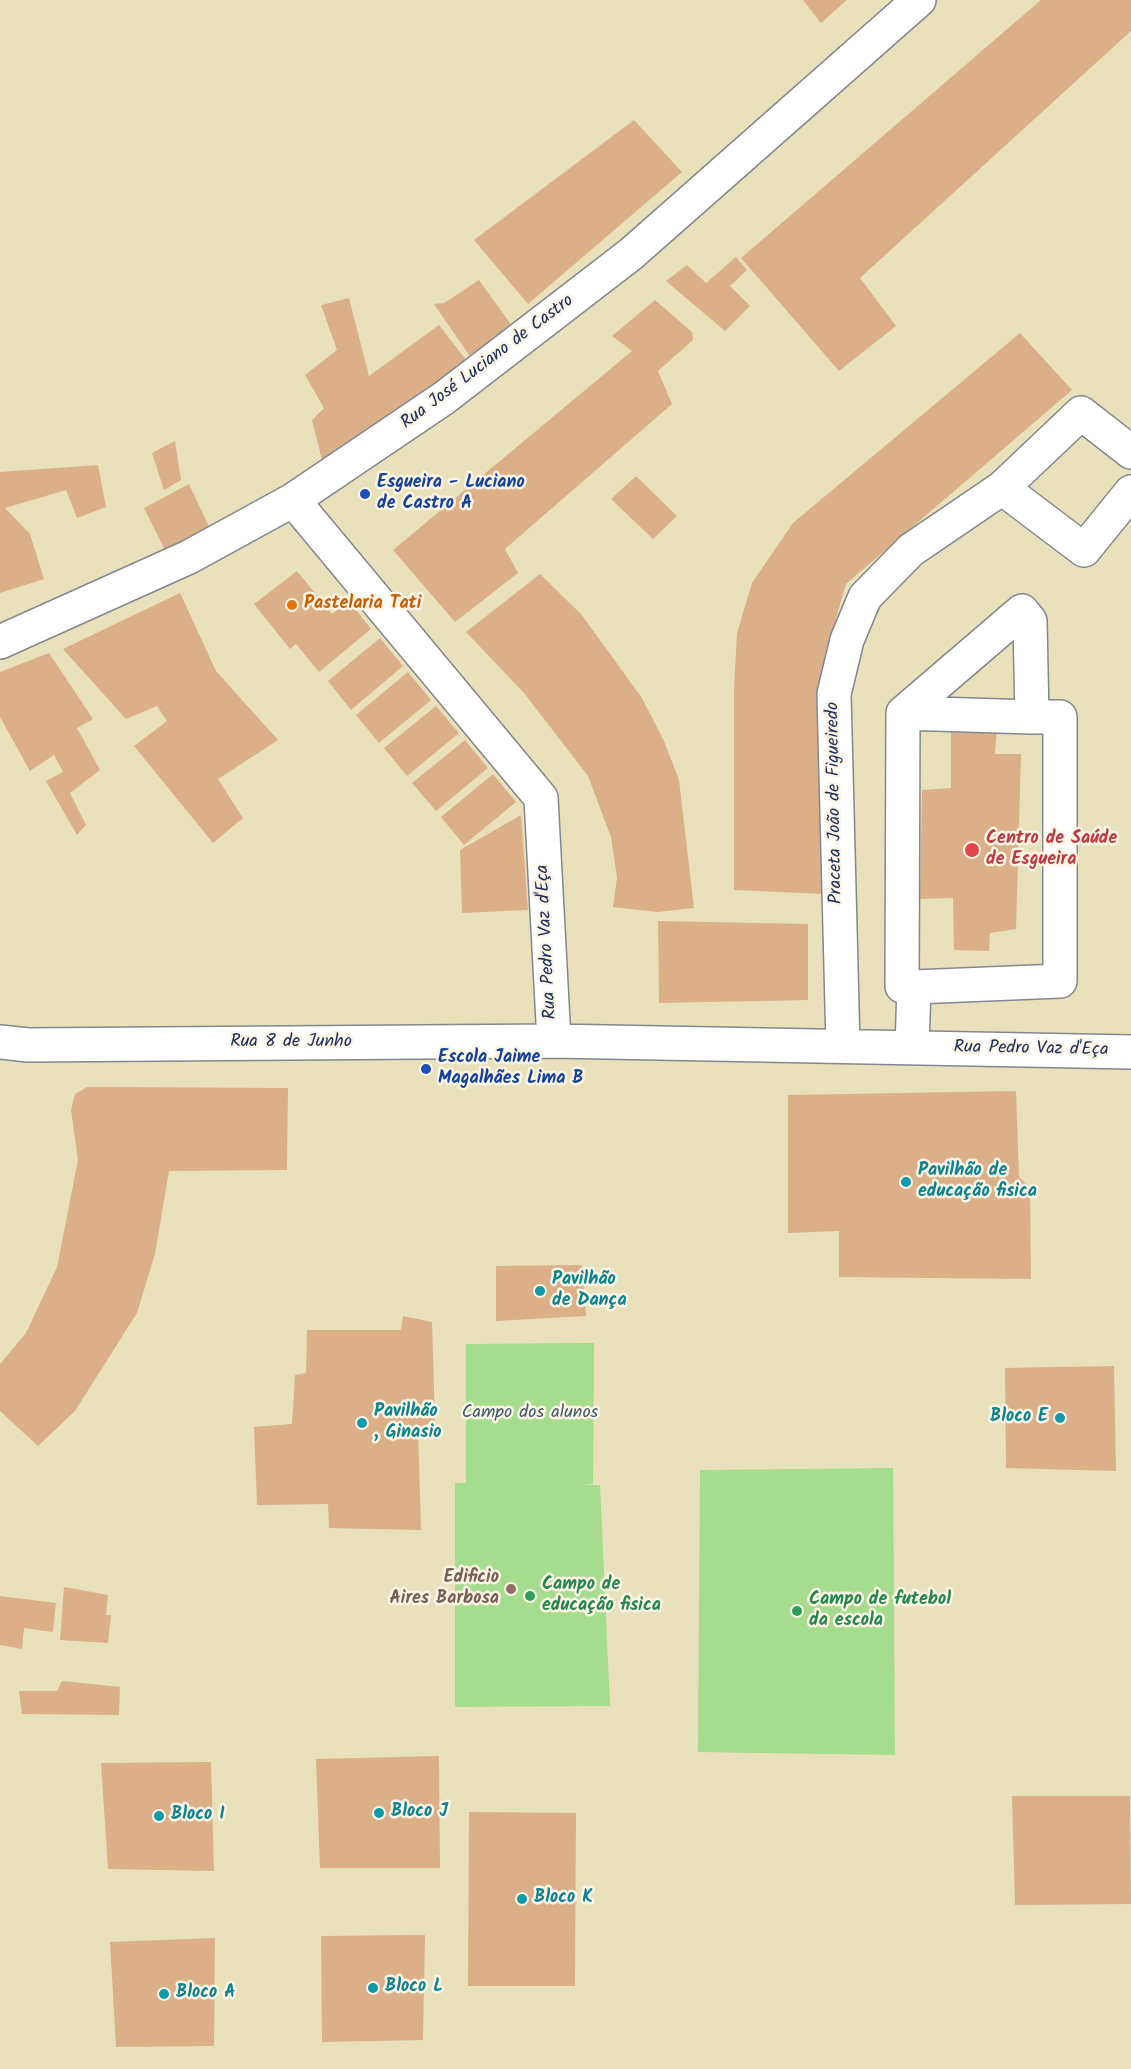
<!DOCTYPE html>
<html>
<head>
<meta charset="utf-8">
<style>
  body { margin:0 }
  canvas { display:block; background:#e9e0bc }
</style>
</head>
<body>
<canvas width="1131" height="2069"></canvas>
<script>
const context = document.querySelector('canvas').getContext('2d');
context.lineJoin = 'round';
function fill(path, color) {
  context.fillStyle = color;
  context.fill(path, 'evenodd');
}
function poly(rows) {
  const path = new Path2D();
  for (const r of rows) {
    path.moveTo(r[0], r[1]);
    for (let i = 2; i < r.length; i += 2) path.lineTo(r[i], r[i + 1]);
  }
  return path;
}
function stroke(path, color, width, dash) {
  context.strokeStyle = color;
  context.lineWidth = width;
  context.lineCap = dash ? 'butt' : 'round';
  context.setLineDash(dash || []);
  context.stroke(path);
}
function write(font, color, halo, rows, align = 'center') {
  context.font = font + ' Kalam,sans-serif';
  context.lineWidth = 5;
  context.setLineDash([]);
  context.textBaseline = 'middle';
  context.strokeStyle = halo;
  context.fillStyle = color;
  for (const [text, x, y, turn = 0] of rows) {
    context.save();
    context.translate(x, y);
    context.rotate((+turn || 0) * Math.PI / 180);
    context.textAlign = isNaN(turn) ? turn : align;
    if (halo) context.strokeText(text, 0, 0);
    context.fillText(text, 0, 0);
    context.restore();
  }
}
fill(poly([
  [594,1343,593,1484,584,1485,600,1485,610,1706,455,1707,455,1483,466,1483,466,1344],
  [893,1468,895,1755,698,1752,700,1470]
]), '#a5dc8d');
fill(poly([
  [803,0,847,0,821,23],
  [1041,0,1131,0,1131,31,860,278,896,326,839,371,741,258],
  [634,120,682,172,528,304,474,240],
  [736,257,747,270,730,286,750,306,725,331,666,281,687,265,706,283],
  [479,280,515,330,471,358,434,304,444,303],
  [349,298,369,376,439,325,470,365,323,464,312,420,324,408,305,375,337,350,321,305],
  [655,300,692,332,693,340,658,371,672,404,505,549,518,573,455,622,393,550,632,351,612,336],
  [1020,333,1072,390,846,584,836,618,828,688,824,894,734,890,734,689,737,633,752,583,793,523],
  [175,441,181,480,164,490,152,453],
  [98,465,106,507,77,518,66,490,5,508,30,534,44,579,0,593,0,472],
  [636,476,677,516,653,539,611,499],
  [189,484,210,529,167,554,144,508],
  [297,571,332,614,349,601,371,629,319,672,296,644,290,649,254,604],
  [540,574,581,614,605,647,642,698,664,741,679,780,694,908,657,912,613,907,617,878,611,837,588,776,524,693,466,632],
  [180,593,216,671,278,740,218,779,243,818,213,843,134,746,167,721,157,706,126,719,63,649],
  [380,638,403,666,351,710,328,681],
  [49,653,93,719,77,728,100,770,70,793,86,825,77,835,46,781,63,772,54,755,30,771,0,717,0,672],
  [408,672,431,700,379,743,356,715],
  [436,706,459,733,407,776,384,748],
  [951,728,997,728,995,754,1021,754,1016,929,990,933,989,951,954,950,953,898,920,899,922,790,951,788],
  [465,740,488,768,436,811,412,783],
  [493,774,516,802,464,845,441,817],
  [521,815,528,910,462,913,460,850],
  [658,921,808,924,808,1000,659,1003],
  [87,1087,288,1088,287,1170,169,1171,155,1254,137,1313,75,1411,38,1446,0,1411,0,1364,26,1333,57,1267,78,1160,71,1110,75,1094],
  [1016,1091,1019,1177,1030,1187,1031,1279,839,1277,839,1231,788,1233,788,1095],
  [582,1265,586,1316,496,1321,496,1266],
  [403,1316,432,1322,435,1422,418,1427,421,1530,329,1528,328,1504,257,1505,254,1427,292,1424,295,1375,306,1373,307,1330,401,1330],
  [1114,1366,1116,1471,1006,1468,1005,1368],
  [64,1587,108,1595,106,1615,111,1615,108,1643,60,1640],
  [0,1596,56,1603,53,1632,24,1628,22,1649,0,1645],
  [62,1681,120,1687,119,1715,22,1714,19,1691,57,1691],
  [439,1756,440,1868,320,1868,316,1759],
  [211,1762,214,1871,108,1869,101,1763],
  [1012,1796,1130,1796,1131,1904,1015,1905],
  [469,1812,576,1813,575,1986,468,1986],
  [425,1935,423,2040,322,2042,321,1936],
  [215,1938,214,2046,116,2047,110,1942]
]), '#dbb088');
const minor = poly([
  [1002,488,1084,550,1131,492],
  [293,500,541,798,554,1041],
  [0,642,189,557,293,500,444,398,631,254,919,0],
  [903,713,1032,717],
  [0,1042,28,1045,554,1041,1131,1052],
  [843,1046,834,694,847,640,865,597,911,550,1002,488,1081,413,1131,452],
  [912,1047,914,987,1060,981,1060,717,1032,717,1030,621,1022,611,903,713,902,986,914,987]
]);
stroke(minor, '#82888d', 36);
stroke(minor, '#fff', 33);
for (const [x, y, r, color] of [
  [365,494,6,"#1a4fb4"],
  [292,605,6,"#e8710a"],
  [972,850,8,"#e0444e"],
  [426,1069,6,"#1a4fb4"],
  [906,1182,6,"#0f9aa8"],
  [540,1291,6,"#0f9aa8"],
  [1060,1418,6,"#0f9aa8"],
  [362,1423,6,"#0f9aa8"],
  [511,1589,6,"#8d6e63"],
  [530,1596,6,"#2e9e5b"],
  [797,1611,6,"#2e9e5b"],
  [379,1813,6,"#0f9aa8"],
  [159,1816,6,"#0f9aa8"],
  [522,1899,6,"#0f9aa8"],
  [373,1988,6,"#0f9aa8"],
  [164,1994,6,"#0f9aa8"]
]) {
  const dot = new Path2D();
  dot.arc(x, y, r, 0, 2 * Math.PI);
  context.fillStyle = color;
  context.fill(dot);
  stroke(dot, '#fcf5e5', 2);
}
write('18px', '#1b2f5e', '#fcf5e5', [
  ["Rua José Luciano de Castro",488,363,-37],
  ["Praceta João de Figueiredo",836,803,-91],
  ["Rua Pedro Vaz d'Eça",548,942,-93],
  ["Rua 8 de Junho",291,1043],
  ["Rua Pedro Vaz d'Eça",1031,1050,1]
]);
write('bold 18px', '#164399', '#fcf5e5', [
  ["Esgueira - Luciano",377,484],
  ["de Castro A",377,505],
  ["Escola Jaime",438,1059],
  ["Magalhães Lima B",438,1080]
], 'left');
write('bold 18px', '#c56008', '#fcf5e5', [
  ["Pastelaria Tati",304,605]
], 'left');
write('bold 18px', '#be3a42', '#fcf5e5', [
  ["Centro de Saúde",986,840],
  ["de Esgueira",986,861]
], 'left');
write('bold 18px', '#0d838f', '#fcf5e5', [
  ["Pavilhão de",918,1172],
  ["educação fisica",918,1193],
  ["Pavilhão",552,1281],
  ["de Dança",552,1302],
  ["Pavilhão",374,1413],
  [", Ginasio",374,1434],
  ["Bloco E",1048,1418,"right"],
  ["Bloco J",391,1813],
  ["Bloco I",171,1816],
  ["Bloco K",534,1899],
  ["Bloco L",385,1988],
  ["Bloco A",176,1994]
], 'left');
write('18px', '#3e5a6a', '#fcf5e5', [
  ["Campo dos alunos",530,1414]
]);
write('bold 18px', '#785e54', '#fcf5e5', [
  ["Edificio",499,1579],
  ["Aires Barbosa",499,1600]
], 'right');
write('bold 18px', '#27864d', '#fcf5e5', [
  ["Campo de",542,1586],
  ["educação fisica",542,1607],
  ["Campo de futebol",809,1601],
  ["da escola",809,1622]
], 'left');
</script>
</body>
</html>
